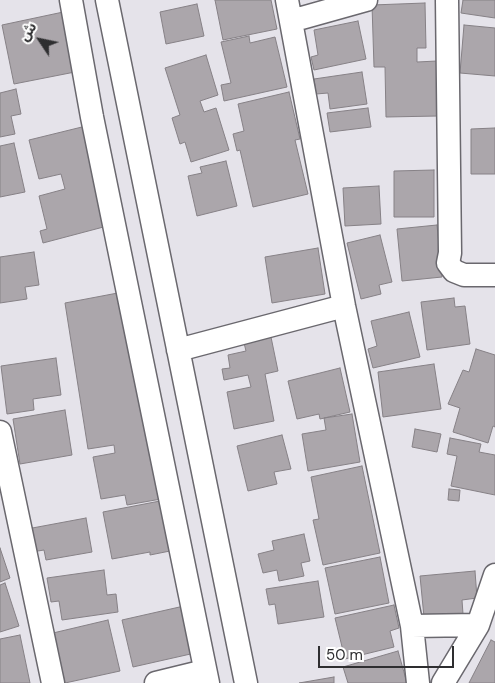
<!DOCTYPE html>
<html>
<head>
<meta charset="utf-8">
<style>
  body { margin:0 }
  #map { position:relative; width:495px; height:683px; overflow:hidden; background:#e5e3ea; font-family:"DM Sans","Noto Sans Arabic",sans-serif }
  canvas { display:block }
  .north { position:absolute; left:15px; top:15px; width:50px; height:50px; -webkit-text-stroke:4px #fff; paint-order:stroke; rotate:304deg; font-size:14px; font-weight:700; line-height:20px; text-align:center; color:#2e2e30 }
  .north::after { content:''; display:block; margin:auto; width:18px; height:22px; background:#2e2e30; clip-path:polygon(50% 0,100% 100%,50% 72%,0 100%) }
  .scale { position:absolute; left:318px; top:646px; width:136px; height:22px; box-sizing:border-box; border:2px solid #2e2e30; border-top:0; padding-left:6px; font-size:15px; line-height:18px; white-space:nowrap; color:#2e2e30; -webkit-text-stroke:4px #fff; paint-order:stroke }
</style>
</head>
<body>
<div id="map">
<canvas width="495" height="683"></canvas>
<div class="north">ش</div>
<div class="scale">50 m</div>
</div>
<script>
const context = document.querySelector('canvas').getContext('2d');
context.lineJoin = 'round';
function fill(path, color) {
  context.fillStyle = color;
  context.fill(path, 'evenodd');
}
function poly(rows) {
  const path = new Path2D();
  for (const r of rows) {
    path.moveTo(r[0], r[1]);
    for (let i = 2; i < r.length; i += 2) path.lineTo(r[i], r[i + 1]);
  }
  return path;
}
function stroke(path, color, width, dash) {
  context.strokeStyle = color;
  context.lineWidth = width;
  context.lineCap = dash ? 'butt' : 'round';
  context.setLineDash(dash || []);
  context.stroke(path);
}
const building = poly([
  [215,0,271,0,277,29,223,40,215,0],
  [463,0,495,0,495,18,461,13,463,0],
  [425,3,426,48,417,48,417,62,437,61,438,116,386,117,385,67,374,67,372,5,425,3],
  [197,4,204,36,166,44,160,12,197,4],
  [68,11,80,71,14,84,2,25,68,11],
  [358,21,366,59,314,70,311,57,318,55,314,30,358,21],
  [464,25,495,28,495,76,460,73,464,25],
  [249,36,250,43,275,37,287,87,224,101,221,85,231,83,221,42,249,36],
  [206,55,218,95,200,101,204,112,216,108,229,150,191,162,185,142,180,144,172,118,180,115,165,68,206,55],
  [362,72,367,104,330,109,328,93,316,94,314,79,362,72],
  [16,89,21,114,11,116,15,134,0,137,0,93,16,89],
  [289,92,300,139,295,140,308,194,253,207,240,150,237,151,233,134,244,131,238,104,289,92],
  [368,108,371,127,330,132,327,113,368,108],
  [86,126,111,225,43,243,40,231,47,229,39,196,65,189,61,174,39,179,29,140,86,126],
  [495,128,495,174,471,174,471,129,495,128],
  [14,143,25,192,0,197,0,146,14,143],
  [226,161,237,206,197,216,188,176,202,173,200,167,226,161],
  [434,170,434,217,394,217,394,171,434,170],
  [379,186,381,224,345,226,343,188,379,186],
  [437,225,442,277,402,281,397,229,437,225],
  [380,235,392,282,379,285,381,294,361,299,347,243,380,235],
  [318,248,325,294,272,303,265,257,318,248],
  [34,252,39,285,25,287,27,299,0,303,0,257,34,252],
  [123,292,161,499,127,505,125,495,101,499,93,457,115,453,114,445,88,449,65,303,123,292],
  [454,298,455,307,465,306,470,344,427,350,421,302,454,298],
  [409,312,420,357,373,368,368,349,377,346,371,321,409,312],
  [271,337,278,371,265,374,274,421,234,429,227,392,251,387,248,375,224,380,222,369,230,368,228,355,246,351,244,343,271,337],
  [476,349,495,355,495,427,493,426,488,443,453,432,460,408,448,404,463,370,469,372,476,349],
  [56,358,61,395,33,399,34,410,7,414,1,366,56,358],
  [434,364,441,409,383,417,378,372,434,364],
  [340,368,350,412,320,419,319,414,297,419,288,381,340,368],
  [65,410,72,455,20,464,13,419,65,410],
  [352,414,360,462,308,471,302,434,326,430,324,418,352,414],
  [415,429,441,434,437,452,412,447,415,429],
  [282,435,291,469,274,472,277,484,248,491,237,446,282,435],
  [450,438,481,444,479,452,495,455,495,495,451,486,457,456,447,454,450,438],
  [362,466,380,553,323,565,313,520,319,519,311,477,362,466],
  [449,489,460,490,459,501,448,500,449,489],
  [160,501,170,551,150,555,150,552,112,559,103,512,160,501],
  [86,518,92,552,46,560,44,550,32,552,27,529,86,518],
  [304,534,310,561,301,563,304,576,279,581,277,570,263,573,258,554,274,550,272,541,304,534],
  [0,548,10,578,0,582,0,548],
  [380,557,389,603,335,614,325,568,380,557],
  [104,570,107,595,116,594,118,612,62,620,59,601,51,602,47,578,104,570],
  [475,571,477,598,462,600,463,614,424,617,420,576,475,571],
  [318,581,324,617,278,624,275,604,269,605,266,589,318,581],
  [5,583,19,626,0,632,0,585,5,583],
  [394,605,399,628,390,631,394,647,345,659,335,618,394,605],
  [184,606,195,653,133,667,122,620,184,606],
  [108,620,120,671,65,683,53,633,108,620],
  [20,635,30,683,0,683,0,639,20,635],
  [491,640,495,642,495,683,469,683,491,640],
  [398,651,407,683,348,683,343,667,398,651],
  [334,677,334,683,299,683,334,677]
]);
fill(building, '#aba6ab');
stroke(building, '#868186', 1);
const minor = poly([
  [71,0,92,117,208,683],
  [107,0,246,683],
  [287,0,344,306,412,626,418,683],
  [447,0,450,253,448,263,454,271,464,275,495,275],
  [291,21,366,0],
  [178,350,344,306],
  [0,432,53,683],
  [412,626,478,625],
  [156,683,205,671],
  [443,683,478,625,495,575]
]);
stroke(minor, '#6a686e', 25);
stroke(minor, '#fff', 22);
</script>
</body>
</html>
